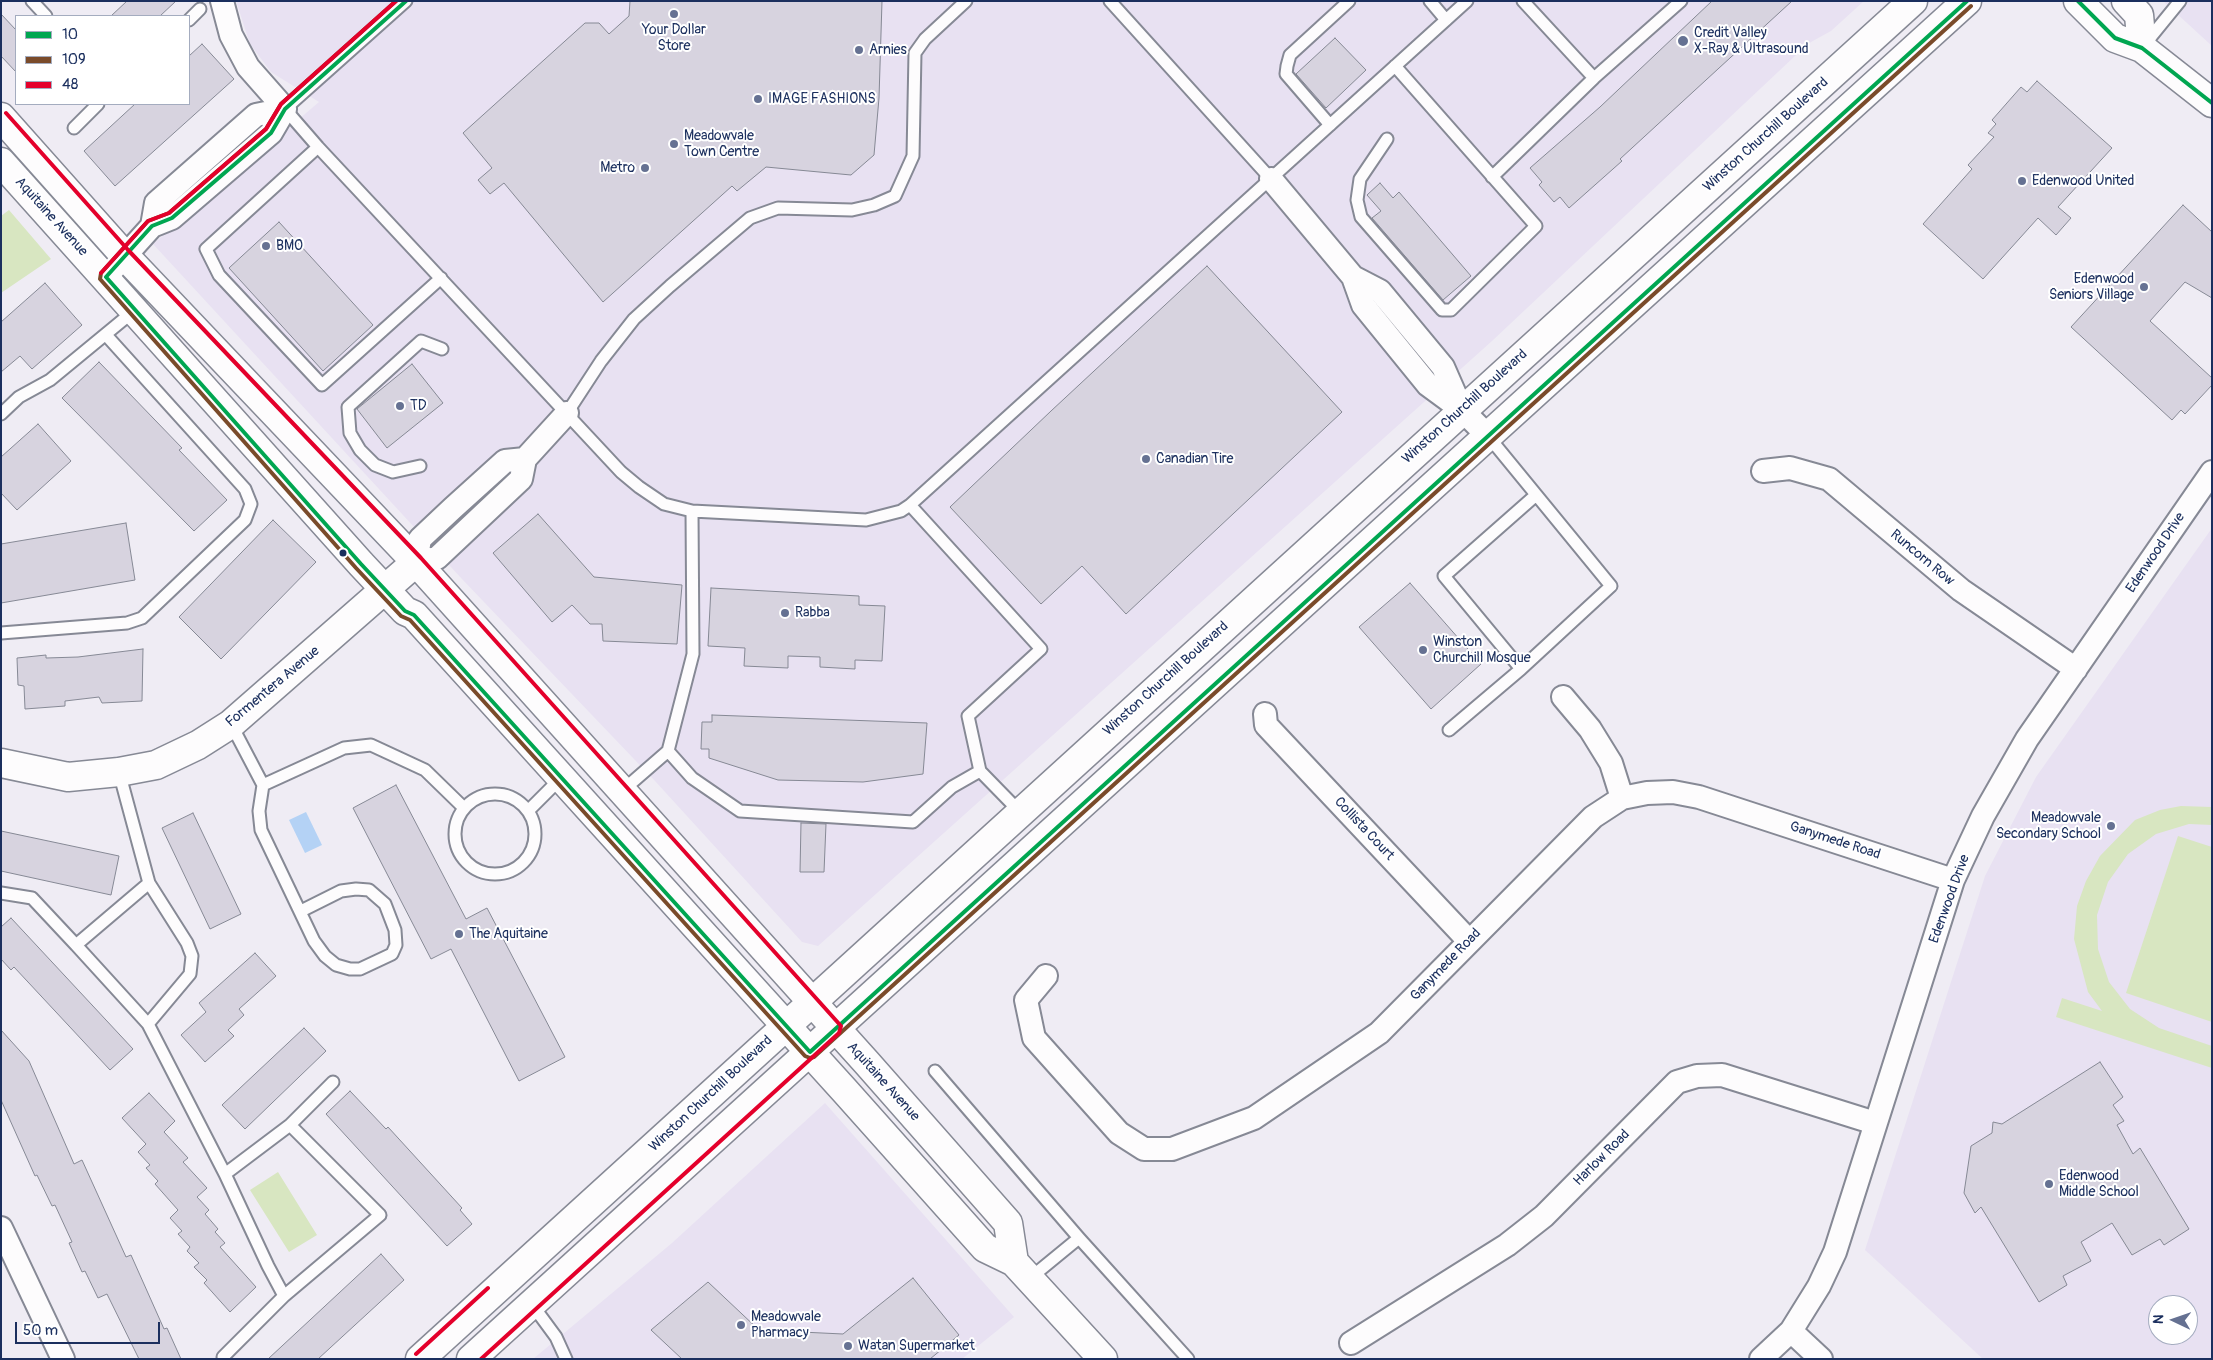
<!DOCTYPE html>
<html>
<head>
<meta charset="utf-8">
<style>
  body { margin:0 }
  #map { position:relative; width:2213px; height:1360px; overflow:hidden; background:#efecf4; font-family:Pangolin,sans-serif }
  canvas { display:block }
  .frame { position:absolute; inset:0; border:2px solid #1b2f5e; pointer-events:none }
  .legend { position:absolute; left:15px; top:15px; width:175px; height:90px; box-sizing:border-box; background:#fff; border:1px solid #a4acbf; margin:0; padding:6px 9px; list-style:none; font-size:15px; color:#1b2f5e }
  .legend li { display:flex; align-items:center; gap:10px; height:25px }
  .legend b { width:25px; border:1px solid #a4acbf }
  .north { position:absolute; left:2148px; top:1295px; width:50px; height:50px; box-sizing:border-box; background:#fff; border:1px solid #a4acbf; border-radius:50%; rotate:273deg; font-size:14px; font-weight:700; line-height:20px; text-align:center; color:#1b2f5e }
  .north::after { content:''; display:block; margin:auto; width:18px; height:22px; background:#657192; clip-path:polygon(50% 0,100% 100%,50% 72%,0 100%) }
  .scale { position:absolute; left:15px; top:1322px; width:145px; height:22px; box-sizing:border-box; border:2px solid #1b2f5e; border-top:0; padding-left:6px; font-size:15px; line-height:18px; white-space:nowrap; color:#1b2f5e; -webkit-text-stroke:4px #fff; paint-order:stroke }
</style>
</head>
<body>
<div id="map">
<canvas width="2213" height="1360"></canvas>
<div class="frame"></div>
<ul class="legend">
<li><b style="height:6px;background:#00a651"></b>10</li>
<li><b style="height:6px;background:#7a4b2a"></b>109</li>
<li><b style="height:6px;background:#e4002b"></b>48</li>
</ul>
<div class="north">N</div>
<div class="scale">50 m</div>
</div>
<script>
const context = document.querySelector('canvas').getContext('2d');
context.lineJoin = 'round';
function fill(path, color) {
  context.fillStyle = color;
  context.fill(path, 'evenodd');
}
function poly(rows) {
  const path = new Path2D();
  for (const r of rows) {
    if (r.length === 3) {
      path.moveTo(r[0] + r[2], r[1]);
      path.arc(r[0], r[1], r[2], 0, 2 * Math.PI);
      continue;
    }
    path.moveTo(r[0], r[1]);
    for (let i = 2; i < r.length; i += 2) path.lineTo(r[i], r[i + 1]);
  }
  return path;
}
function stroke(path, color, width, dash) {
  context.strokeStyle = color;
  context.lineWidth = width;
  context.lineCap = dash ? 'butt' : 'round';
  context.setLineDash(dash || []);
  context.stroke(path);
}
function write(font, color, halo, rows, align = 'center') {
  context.font = font + ' Pangolin,sans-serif';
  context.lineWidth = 4;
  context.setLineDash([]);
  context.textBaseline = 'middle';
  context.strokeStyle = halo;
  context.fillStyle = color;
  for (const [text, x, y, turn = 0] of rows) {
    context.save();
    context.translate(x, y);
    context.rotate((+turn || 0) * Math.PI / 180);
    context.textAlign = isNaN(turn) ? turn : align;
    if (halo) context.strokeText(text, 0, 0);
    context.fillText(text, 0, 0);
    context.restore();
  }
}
fill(poly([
  [236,1,1864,1,1831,31,1811,42,1795,56,1492,341,818,946,802,942,655,781,462,579,153,244,319,102,271,72,250,44],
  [2163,1,2212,1,2212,46],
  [2212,528,2212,1359,1983,1359,1865,1250,1985,876,2036,777],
  [2158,1305,2188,1305,2188,1335,2158,1335],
  [825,1103,1014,1317,962,1359,533,1359,672,1243]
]), '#e8e1f2');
fill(poly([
  [9,210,51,259,1,293,1,216],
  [2181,806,2212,807,2212,825,2189,824,2156,834,2128,854,2108,882,2097,915,2098,949,2109,982,2130,1009,2159,1028,2212,1046,2212,1068,2056,1017,2062,998,2102,1011,2088,992,2074,939,2077,906,2086,881,2100,856,2135,820,2160,810],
  [2178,836,2212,847,2212,1022,2126,993],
  [278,1172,317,1235,289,1252,250,1190]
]), '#d8e6c1');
fill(poly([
  [306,812,322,845,305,853,289,820]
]), '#b4d2f5');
const building = poly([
  [127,1,176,1,160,16,111,16,127,1],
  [630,1,882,1,879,98,874,155,851,175,766,167,737,191,732,186,603,302,504,183,490,194,478,180,492,168,463,133,585,23,599,23,609,34,629,16,630,1],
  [1712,1,1792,1,1620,159,1622,161,1569,208,1560,197,1554,202,1539,185,1542,182,1530,168,1600,107,1712,1],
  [1,14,16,30,16,72,1,56,1,14],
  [1335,38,1366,70,1326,108,1296,74,1335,38],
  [202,44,234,79,115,186,84,151,135,104,189,104,189,56,202,44],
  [2037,81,2112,148,2058,207,2071,218,2056,235,2038,218,1983,279,1923,224,1972,169,1968,165,1994,137,1988,133,1996,124,1992,120,2021,87,2027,92,2037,81],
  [1380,183,1393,198,1399,192,1471,276,1443,300,1372,218,1381,211,1367,195,1380,183],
  [2183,205,2212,232,2212,298,2185,282,2150,321,2212,378,2212,385,2185,414,2181,410,2172,420,2071,327,2183,205],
  [279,222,373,325,323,371,229,268,279,222],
  [1207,266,1342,412,1126,614,1082,566,1041,604,950,507,1051,411,1207,266],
  [45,283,82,325,32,369,20,356,1,372,1,322,45,283],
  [99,362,182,448,179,450,227,500,194,531,62,398,99,362],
  [412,364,443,403,387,448,357,409,412,364],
  [38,424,71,461,17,510,1,493,1,457,38,424],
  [538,514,594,577,682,585,677,644,603,641,602,624,590,624,572,605,552,622,493,553,538,514],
  [273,520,316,562,221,659,179,617,273,520],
  [126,523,135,580,1,603,1,544,126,523],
  [1410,583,1481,664,1431,709,1359,627,1410,583],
  [711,588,859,596,859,605,885,606,882,661,855,660,855,669,820,667,820,657,788,656,788,668,744,666,745,648,708,646,711,588],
  [143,649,142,701,102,703,99,697,65,701,65,706,25,709,24,686,18,685,17,658,46,655,46,658,78,657,143,649],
  [712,715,927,723,923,774,863,782,778,780,709,758,709,749,701,749,702,722,712,722,712,715],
  [396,785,466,919,487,908,565,1057,519,1081,451,949,431,959,353,808,396,785],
  [193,813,241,914,210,929,162,828,193,813],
  [801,823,826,824,824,872,800,872,801,823],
  [1,831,119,856,111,895,1,871,1,831],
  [11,918,133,1049,110,1070,14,967,11,970,1,959,1,927,11,918],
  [255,953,276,976,239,1009,244,1015,228,1030,234,1036,205,1062,181,1035,206,1012,199,1003,255,953],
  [304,1028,326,1051,245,1129,222,1105,304,1028],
  [1,1030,29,1061,74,1164,82,1160,126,1257,131,1255,164,1329,167,1328,181,1359,139,1359,107,1294,98,1298,85,1271,82,1272,69,1243,72,1242,55,1205,52,1206,37,1175,35,1176,1,1100,1,1030],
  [2100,1062,2123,1097,2113,1105,2124,1121,2117,1125,2133,1154,2140,1148,2189,1229,2164,1245,2160,1239,2132,1255,2112,1223,2081,1242,2091,1261,2063,1276,2067,1285,2039,1302,1981,1207,1975,1213,1964,1193,1971,1146,1992,1133,1993,1122,2002,1124,2100,1062],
  [350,1091,386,1129,388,1127,462,1208,460,1210,472,1224,447,1246,326,1114,350,1091],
  [149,1093,175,1121,164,1132,188,1158,183,1162,207,1188,197,1197,209,1210,205,1214,218,1229,215,1232,225,1243,220,1247,256,1287,230,1312,204,1283,207,1280,194,1267,199,1263,187,1251,190,1247,178,1234,182,1231,170,1218,178,1210,155,1184,158,1181,146,1168,150,1165,138,1152,146,1144,122,1118,149,1093],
  [381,1254,404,1280,318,1359,268,1359,381,1254],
  [913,1278,959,1335,930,1359,682,1359,651,1330,708,1282,759,1330,843,1334,913,1278]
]);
fill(building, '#d7d3df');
stroke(building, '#868995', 1);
const lane = poly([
  [32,1,46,16],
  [406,1,285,109,318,147,621,472,639,487,664,504,692,511,866,520,901,511,910,505,1467,1],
  [1110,1,1271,179],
  [1430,1,1446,20],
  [1523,1,1594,78],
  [189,20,200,9],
  [2145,44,2180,1],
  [1330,125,1286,74,1287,66,1290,55,1349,1],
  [74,128,98,104],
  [1387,139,1360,179,1357,200,1361,217,1442,310,1451,310,1536,226,1395,66],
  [318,147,206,249,219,275,322,385,441,278],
  [1492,177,1594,78,1681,1],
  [567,413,601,361,634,319,670,286,750,218,778,208,852,210,874,205,895,196,913,156,915,53,925,39,966,1],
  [1,414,19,397,50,380,135,310],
  [420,466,393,472,375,465,360,450,350,433,348,407,421,341,442,349],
  [910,505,1041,649,968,716,980,771],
  [1,633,127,623,142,618,245,520,251,504,245,489,106,335],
  [1521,669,1444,576,1536,495],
  [231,724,263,785,344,748,371,745,425,770,464,808],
  [1449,730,1521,669,1611,586,1488,436],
  [668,751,693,654,692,511],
  [263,785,259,811,261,830,314,941,325,956,336,965,350,969,360,969,392,954,396,945,395,930,385,904,369,890,356,889,341,891,301,911],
  [622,791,668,751,692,778,740,811,913,822,952,787,980,771,1020,812],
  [495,834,40],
  [528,811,561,778],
  [1,893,32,898,76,945,149,883,119,772],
  [76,945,148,1024,225,1174,268,1266,284,1296,380,1215,290,1125,333,1082],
  [148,1024,190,974,192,956,187,943,149,883],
  [935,1071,1079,1238,1188,1359],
  [225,1174,290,1125],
  [1029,1279,1079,1238],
  [531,1303,556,1337,566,1359],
  [223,1357,284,1296]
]);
const street = poly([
  [222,1,231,35,248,67,285,109],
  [1271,179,1353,277,1363,305,1428,385,1462,410,1488,436],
  [152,226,156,203,256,115,285,109],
  [106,277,152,226,172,218,271,133,285,109],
  [1353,277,1380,291,1443,367,1461,408],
  [525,459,505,461,453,508,420,539,416,562,437,558,521,479,525,459,567,413],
  [1763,471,1790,468,1829,479,1961,590,2076,669],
  [1563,697,1590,729,1611,763,1622,798],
  [1265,714,1266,725,1469,941],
  [1046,976,1026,1000,1034,1038,1119,1133,1144,1149,1172,1149,1254,1118,1379,1033,1593,817,1622,798,1647,793,1673,792,1699,797,1953,880],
  [1,1228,63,1359],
  [1791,1331,1821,1359],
  [1351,1343,1507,1245,1544,1216,1677,1082,1697,1076,1722,1075,1875,1123],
  [1761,1359,1791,1331,1819,1286,1835,1252,1953,880,1983,816,2027,739,2212,472]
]);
const secondary = poly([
  [2078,1,2115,38,2142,48,2212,103],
  [2126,1,2139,15,2142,48],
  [1,117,124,255,416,562,867,1063,1008,1223,1014,1262],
  [1,162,361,564,405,611,414,615,845,1091,985,1248,1014,1262,1103,1359],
  [1,763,68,777,119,772,156,765,198,745,231,724,416,562],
  [420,1359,1913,1],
  [471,1359,1967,1]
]);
stroke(lane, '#868995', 15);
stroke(street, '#868995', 26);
stroke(secondary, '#868995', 31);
stroke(lane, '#fdfcfd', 11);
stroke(street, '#fdfcfd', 22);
stroke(secondary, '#fdfcfd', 28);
stroke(poly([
  [406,1,285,109,271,133,172,218,152,226,106,277,361,564,405,611,414,615,810,1052,1967,1],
  [2078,1,2115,38,2142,48,2212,103]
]), '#00a651', 4);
stroke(poly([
  [396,1,281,104,266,129,169,213,148,221,101,273,100,279,356,568,401,616,410,620,805,1056,810,1058,814,1057,1971,6]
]), '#7a4b2a', 4);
stroke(poly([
  [6,113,129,251,421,558,841,1026,839,1033,481,1359],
  [101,273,148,221,169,213,266,129,281,104,396,1],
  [416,1354,488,1288]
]), '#e4002b', 4);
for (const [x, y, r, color] of [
  [674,14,5,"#657192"],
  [1683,41,6,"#657192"],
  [859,50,5,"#657192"],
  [758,99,5,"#657192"],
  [674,144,5,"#657192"],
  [645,168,5,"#657192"],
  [2022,181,5,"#657192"],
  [266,246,5,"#657192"],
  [2144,287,5,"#657192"],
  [400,406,5,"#657192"],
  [1146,459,5,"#657192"],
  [343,553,4.5,"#1b2f5e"],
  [785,613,5,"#657192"],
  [1423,650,5,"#657192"],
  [2111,826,5,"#657192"],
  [459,934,5,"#657192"],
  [2049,1184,5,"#657192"],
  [741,1325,5,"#657192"],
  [848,1346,5,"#657192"]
]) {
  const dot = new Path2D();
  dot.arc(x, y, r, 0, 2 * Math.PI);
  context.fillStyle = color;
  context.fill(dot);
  stroke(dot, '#fff', 2);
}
write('14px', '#1b2f5e', '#fff', [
  ["Your Dollar",674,30,"center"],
  ["Store",674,46,"center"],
  ["Credit Valley",1694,33],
  ["X-Ray & Ultrasound",1694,49],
  ["Arnies",869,50],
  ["IMAGE FASHIONS",768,99],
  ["Meadowvale",684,136],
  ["Town Centre",684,152],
  ["Metro",635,168,"right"],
  ["Edenwood United",2032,181],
  ["BMO",276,246],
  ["Edenwood",2134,279,"right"],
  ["Seniors Village",2134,295,"right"],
  ["TD",410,406],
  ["Canadian Tire",1156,459],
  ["Rabba",795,613],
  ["Winston",1433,642],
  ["Churchill Mosque",1433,658],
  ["Meadowvale",2101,818,"right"],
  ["Secondary School",2101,834,"right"],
  ["The Aquitaine",469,934],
  ["Edenwood",2059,1176],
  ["Middle School",2059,1192],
  ["Meadowvale",751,1317],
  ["Pharmacy",751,1333],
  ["Watan Supermarket",858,1346]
], 'left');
write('14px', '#1b2f5e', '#fff', [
  ["Winston Churchill Boulevard",1766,135,-42],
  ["Aquitaine Avenue",51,217,48],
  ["Winston Churchill Boulevard",1465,407,-42],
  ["Edenwood Drive",2156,553,-56],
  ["Runcorn Row",1922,558,40],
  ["Winston Churchill Boulevard",1166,679,-42],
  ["Formentera Avenue",273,687,-40],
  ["Collista Court",1364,829,47],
  ["Ganymede Road",1835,841,18],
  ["Edenwood Drive",1950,899,-70],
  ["Ganymede Road",1446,965,-46],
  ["Aquitaine Avenue",883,1082,48],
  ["Winston Churchill Boulevard",711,1094,-43],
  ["Harlow Road",1602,1158,-45]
]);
</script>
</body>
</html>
